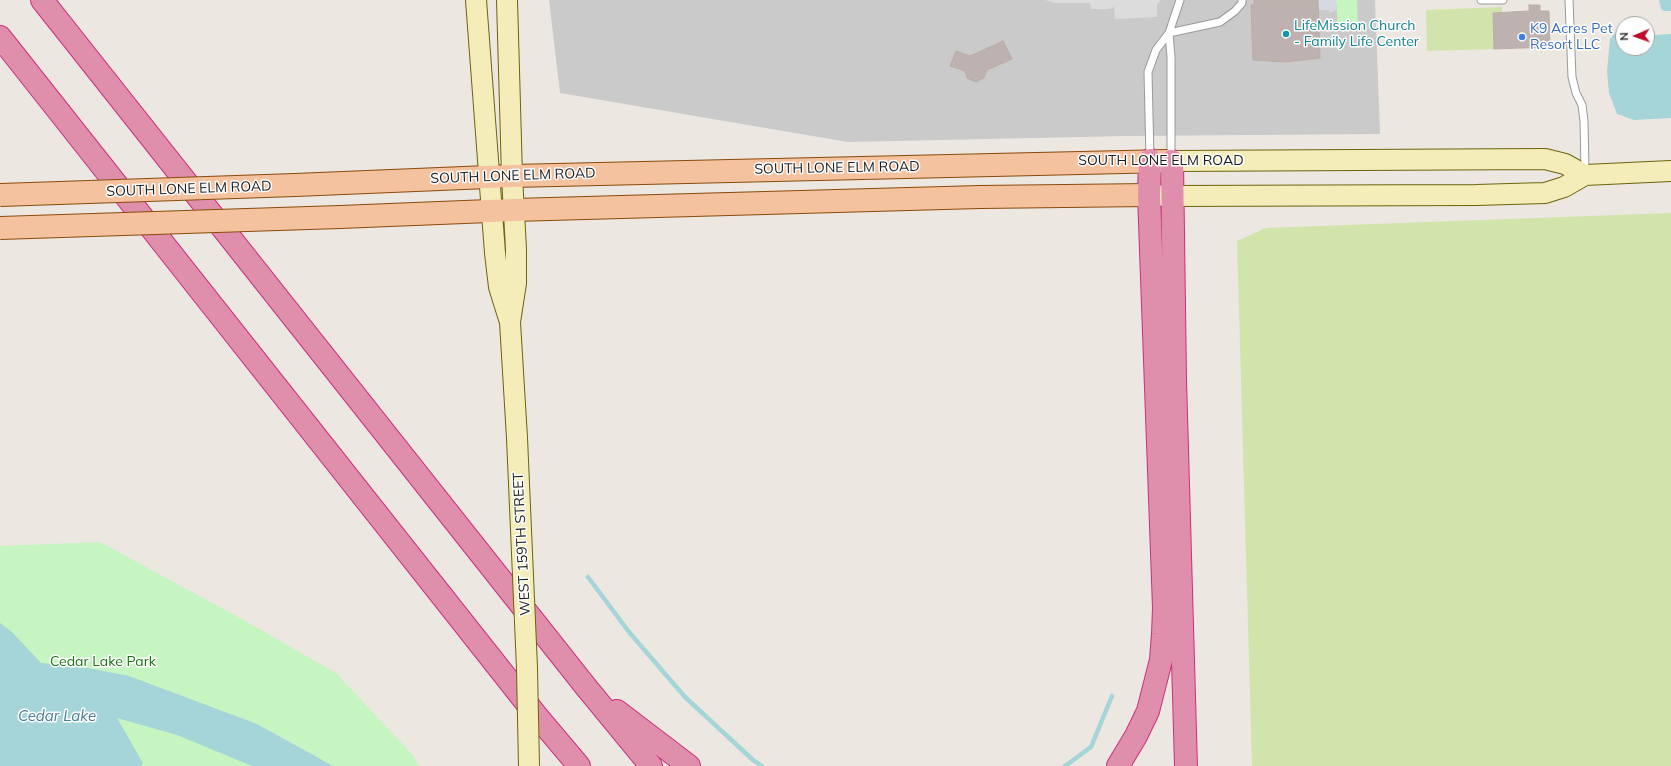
<!DOCTYPE html>
<html>
<head>
<meta charset="utf-8">
<style>
  body { margin:0 }
  #map { position:relative; width:1671px; height:766px; overflow:hidden; background:#ede7e2; font-family:Mulish,sans-serif }
  canvas { display:block }
  .north { position:absolute; left:1615px; top:16px; width:40px; height:40px; box-sizing:border-box; background:#fff; border:1px solid #a4a4a4; border-radius:50%; rotate:268deg; font-size:11px; font-weight:700; line-height:16px; text-align:center; color:#1c1c1c }
  .north::after { content:''; display:block; margin:auto; width:14px; height:18px; background:#ba0e2b; clip-path:polygon(50% 0,100% 100%,50% 72%,0 100%) }
</style>
</head>
<body>
<div id="map">
<canvas width="1671" height="766"></canvas>
<div class="north">N</div>
</div>
<script>
const context = document.querySelector('canvas').getContext('2d');
context.lineJoin = 'round';
function fill(path, color) {
  context.fillStyle = color;
  context.fill(path, 'evenodd');
}
function poly(rows) {
  const path = new Path2D();
  for (const r of rows) {
    path.moveTo(r[0], r[1]);
    for (let i = 2; i < r.length; i += 2) path.lineTo(r[i], r[i + 1]);
  }
  return path;
}
function stroke(path, color, width, dash) {
  context.strokeStyle = color;
  context.lineWidth = width;
  context.lineCap = dash ? 'butt' : 'round';
  context.setLineDash(dash || []);
  context.stroke(path);
}
function write(font, color, halo, rows, align = 'center') {
  context.font = font + ' Mulish,sans-serif';
  context.lineWidth = 3;
  context.setLineDash([]);
  context.textBaseline = 'middle';
  context.strokeStyle = halo;
  context.fillStyle = color;
  for (const [text, x, y, turn = 0] of rows) {
    context.save();
    context.translate(x, y);
    context.rotate((+turn || 0) * Math.PI / 180);
    context.textAlign = isNaN(turn) ? turn : align;
    if (halo) context.strokeText(text, 0, 0);
    context.fillText(text, 0, 0);
    context.restore();
  }
}
fill(poly([
  [549,0,1375,0,1380,134,1127,136,848,142,560,93]
]), '#cacaca');
fill(poly([
  [1502,7,1502,13,1493,13,1494,49,1427,51,1426,10],
  [1671,213,1671,766,1252,766,1237,241,1266,228]
]), '#d1e4ab');
fill(poly([
  [1336,0,1357,0,1358,27,1338,28],
  [100,542,240,618,336,673,411,753,420,766,0,766,0,546]
]), '#c6f5c1');
fill(poly([
  [1045,0,1161,0,1157,4,1157,17,1115,19,1114,7,1110,9,1091,9,1090,3,1055,3]
]), '#dcdcdc');
fill(poly([
  [1318,0,1336,0,1336,10,1329,13,1329,10,1318,10]
]), '#d7d9e2');
fill(poly([
  [1659,0,1671,0,1671,11,1664,11,1661,9],
  [1621,28,1623,28,1623,48,1647,48,1647,33,1654,35,1671,34,1671,118,1634,120,1617,114,1609,93,1607,71,1610,40,1613,35],
  [0,623,12,632,41,663,88,668,129,676,257,724,333,766,252,766,177,735,117,718,143,763,141,766,0,766]
]), '#a5d5d8');
stroke(poly([
  [588,577,629,632,685,697,753,760,762,766],
  [1065,766,1091,747,1112,696]
]), '#a5d5d8', 4.5);
const building = poly([
  [1254,0,1318,0,1320,58,1286,62,1253,60,1251,5,1254,5,1254,0],
  [1529,5,1540,5,1540,11,1549,11,1550,47,1494,49,1493,13,1529,11,1529,5],
  [1003,41,1012,59,987,70,984,78,976,82,967,78,965,71,950,66,956,51,970,56,1003,41]
]);
fill(building, '#bdb2af');
stroke(building, '#bdaca6', 1);
const lane = poly([
  [1481,0,1503,0],
  [1569,0,1572,77,1576,93,1582,105,1584,121,1585,173],
  [1169,33,1171,57,1171,159],
  [1169,33,1220,22,1235,11,1242,3,1242,0],
  [1150,158,1148,72,1156,50,1169,33,1180,0]
]);
const secondary = poly([
  [476,0,495,253,499,287,509,319],
  [507,0,512,176,516,249,516,283,510,322,517,438],
  [1172,161,1545,159,1565,164,1585,175,1671,171],
  [1149,195,1171,196,1476,195,1545,193,1564,187,1585,175]
]);
const primary = poly([
  [295,185,512,176,1168,161],
  [340,217,514,210,980,197,1149,195]
]);
const highway = poly([
  [42,0,586,687,651,766],
  [0,37,536,715,579,766],
  [1172,161,1175,379,1186,766],
  [617,711,689,766],
  [1118,766,1136,736,1148,711,1161,660,1163,634,1164,608,1149,195,1150,160]
]);
stroke(lane, '#999', 9);
stroke(secondary, '#6a640c', 22);
stroke(primary, '#894a0b', 24);
stroke(highway, '#ca307f', 24);
stroke(lane, '#fff', 7);
stroke(secondary, '#f4edb9', 20);
stroke(primary, '#f5c29f', 22);
stroke(highway, '#df8fab', 22);
const secondaryBridge = poly([
  [517,438,527,668,529,766]
]);
const primaryBridge = poly([
  [0,195,295,185],
  [0,228,340,217]
]);
stroke(secondaryBridge, '#6a640c', 22, []);
stroke(primaryBridge, '#894a0b', 24, []);
stroke(secondaryBridge, '#f4edb9', 20);
stroke(primaryBridge, '#f5c29f', 22);
for (const [x, y, r, color] of [
  [1286,34,4,"#0f9aa8"],
  [1522,37,4,"#3f7fe0"]
]) {
  const dot = new Path2D();
  dot.arc(x, y, r, 0, 2 * Math.PI);
  context.fillStyle = color;
  context.fill(dot);
  stroke(dot, '#fff', 1.5);
}
write('14px', '#0d838f', '#fff', [
  ["LifeMission Church",1294,26],
  ["- Family Life Center",1294,42]
], 'left');
write('14px', '#366cbe', '#fff', [
  ["K9 Acres Pet",1530,29],
  ["Resort LLC",1530,45]
], 'left');
write('14px', '#1c1c1c', '#fff', [
  ["SOUTH LONE ELM ROAD",1161,161],
  ["SOUTH LONE ELM ROAD",837,168,-1],
  ["SOUTH LONE ELM ROAD",513,176,-2],
  ["SOUTH LONE ELM ROAD",189,189,-2],
  ["WEST 159TH STREET",522,544,-93]
]);
write('14px', '#1b7113', '#fff', [
  ["Cedar Lake Park",103,662]
]);
write('italic 15px', '#4a7c95', '#fff', [
  ["Cedar Lake",57,716]
]);
</script>
</body>
</html>
